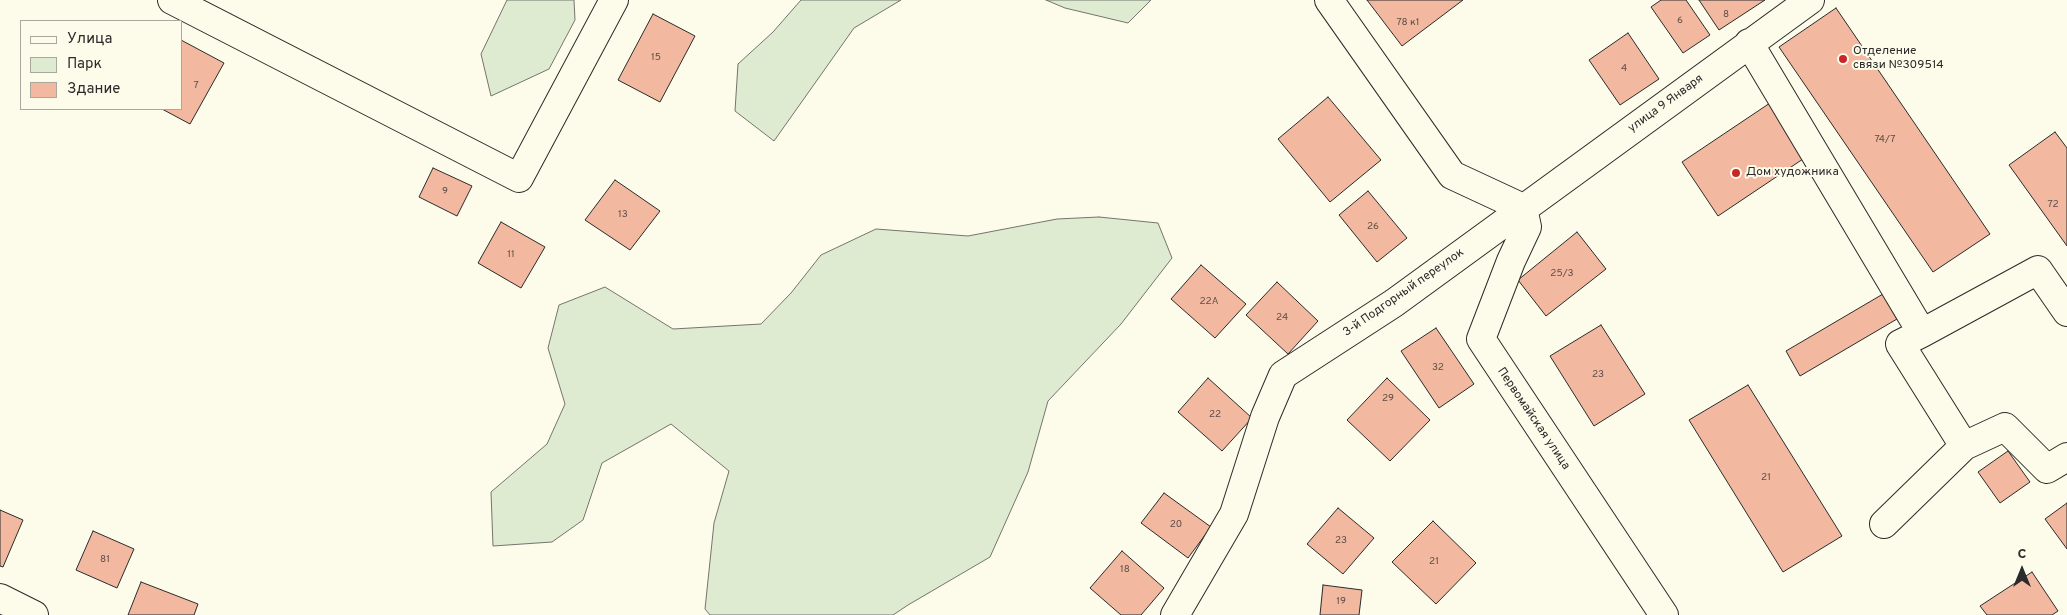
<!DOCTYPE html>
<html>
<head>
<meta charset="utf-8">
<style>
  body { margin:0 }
  #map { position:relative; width:2067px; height:615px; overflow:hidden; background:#fdfbea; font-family:Overpass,sans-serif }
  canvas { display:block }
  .legend { position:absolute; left:20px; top:20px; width:162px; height:90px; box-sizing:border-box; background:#fdfbea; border:1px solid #a9a89e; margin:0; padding:6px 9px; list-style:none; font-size:15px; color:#2b2b2b }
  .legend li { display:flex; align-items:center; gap:10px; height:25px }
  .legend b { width:25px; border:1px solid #a9a89e }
  .north { position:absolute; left:1997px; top:545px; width:50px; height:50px; -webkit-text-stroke:4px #fdfbea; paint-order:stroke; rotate:0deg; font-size:14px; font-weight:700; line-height:20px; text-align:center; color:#2b2b2b }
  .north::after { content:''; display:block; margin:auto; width:18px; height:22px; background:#2b2b2b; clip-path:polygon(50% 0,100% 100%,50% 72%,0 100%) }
</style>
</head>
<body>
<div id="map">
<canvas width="2067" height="615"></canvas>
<ul class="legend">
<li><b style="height:6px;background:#fdfbea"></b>Улица</li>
<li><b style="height:14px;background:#deebd1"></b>Парк</li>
<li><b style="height:14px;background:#f2b8a0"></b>Здание</li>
</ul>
<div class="north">С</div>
</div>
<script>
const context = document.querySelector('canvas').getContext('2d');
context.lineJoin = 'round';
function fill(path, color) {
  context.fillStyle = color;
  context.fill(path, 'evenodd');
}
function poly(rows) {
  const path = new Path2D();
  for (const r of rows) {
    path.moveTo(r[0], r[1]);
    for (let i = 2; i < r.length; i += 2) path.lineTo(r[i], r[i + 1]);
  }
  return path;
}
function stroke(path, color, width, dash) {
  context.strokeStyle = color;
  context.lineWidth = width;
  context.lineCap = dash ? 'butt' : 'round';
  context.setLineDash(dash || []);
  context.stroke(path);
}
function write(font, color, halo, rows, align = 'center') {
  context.font = font + ' Overpass,sans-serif';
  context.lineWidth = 4;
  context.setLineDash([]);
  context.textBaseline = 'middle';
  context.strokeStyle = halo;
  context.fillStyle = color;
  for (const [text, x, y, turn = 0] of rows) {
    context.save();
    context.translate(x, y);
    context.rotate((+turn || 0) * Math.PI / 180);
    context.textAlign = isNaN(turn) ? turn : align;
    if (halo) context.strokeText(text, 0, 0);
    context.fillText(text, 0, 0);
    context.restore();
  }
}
const green = poly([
  [507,0,574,0,575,20,549,69,491,96,481,54,507,0],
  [801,0,901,0,854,28,774,141,735,111,738,64,773,32,801,0],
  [1046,0,1151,0,1128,23,1065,8,1046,0],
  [1099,217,1158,223,1172,258,1121,324,1048,401,1028,472,990,557,908,605,893,615,710,615,705,609,714,523,729,471,671,424,602,463,583,520,552,542,493,546,491,492,547,444,565,404,548,348,559,305,605,287,673,329,761,324,791,293,821,255,876,229,968,236,1057,219,1099,217]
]);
fill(green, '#deebd1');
stroke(green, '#74746e', 1);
const building = poly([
  [1367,0,1463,0,1402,46,1367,0],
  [1661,0,1686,0,1710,35,1683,53,1651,7,1661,0],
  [1699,0,1765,0,1719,30,1699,0],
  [1836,8,1990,234,1933,272,1779,47,1836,8],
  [653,14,695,36,660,102,618,80,653,14],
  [1628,33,1659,79,1620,105,1589,60,1628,33],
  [181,40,224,63,190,124,162,109,181,109,181,40],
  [1328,97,1381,160,1330,202,1278,139,1328,97],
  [1770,103,1806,157,1718,216,1682,162,1770,103],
  [2055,132,2067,148,2067,246,2009,165,2055,132],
  [433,168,472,186,457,216,419,197,433,168],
  [615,180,660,211,630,250,585,220,615,180],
  [1368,191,1407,238,1377,262,1339,215,1368,191],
  [501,222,545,247,521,288,478,263,501,222],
  [1577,232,1606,269,1546,316,1518,280,1577,232],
  [1201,265,1246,304,1215,338,1171,299,1201,265],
  [1277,282,1318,321,1288,354,1246,315,1277,282],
  [1883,294,1897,319,1800,376,1786,351,1883,294],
  [1601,325,1645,394,1594,426,1550,356,1601,325],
  [1436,328,1474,384,1439,408,1401,351,1436,328],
  [1208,378,1252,418,1222,451,1178,412,1208,378],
  [1387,378,1430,420,1390,461,1347,420,1387,378],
  [1748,385,1842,536,1783,572,1689,420,1748,385],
  [2008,451,2030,482,2000,503,1978,472,2008,451],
  [1164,493,1211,527,1188,558,1141,523,1164,493],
  [2067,503,2067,549,2045,519,2067,503],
  [1338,508,1374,538,1343,574,1307,544,1338,508],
  [0,510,23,520,3,567,0,566,0,510],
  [1433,521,1476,563,1436,604,1392,562,1433,521],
  [93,531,134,549,117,588,76,570,93,531],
  [1122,551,1164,588,1141,615,1121,615,1090,588,1122,551],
  [2032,572,2058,611,2052,615,1987,615,1980,606,2032,572],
  [141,582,198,604,194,615,128,615,141,582],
  [1323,585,1362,590,1359,615,1320,615,1323,585]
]);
fill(building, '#f2b8a0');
stroke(building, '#2b2b2b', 1);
const minor = poly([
  [172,0,519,178,614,0],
  [1329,0,1452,175,1523,208],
  [1749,43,1922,333,2038,270,2067,312],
  [1523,208,1527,227,1511,261,1481,339,1664,615],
  [1922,333,1900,344,1964,446],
  [1884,524,1964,446,2005,427,2047,469,2067,457],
  [0,598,34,615],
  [1175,615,1234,514,1265,417,1283,375,1394,303,1810,0]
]);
stroke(minor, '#2b2b2b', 30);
stroke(minor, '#fdfbea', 28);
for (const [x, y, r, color] of [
  [1843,59,5,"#c62828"],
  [1736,173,5,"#c62828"]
]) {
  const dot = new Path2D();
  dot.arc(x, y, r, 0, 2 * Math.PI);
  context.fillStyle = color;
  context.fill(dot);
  stroke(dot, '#fdfbea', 2);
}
write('10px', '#5d4e48', null, [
  ["8",1726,15],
  ["6",1680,21],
  ["78 к1",1408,23],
  ["15",656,58],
  ["4",1624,69],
  ["7",196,86],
  ["74/7",1885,140],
  ["9",445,192],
  ["72",2053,205],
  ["13",623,215],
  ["26",1373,227],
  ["11",511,255],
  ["25/3",1562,274],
  ["22А",1209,302],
  ["24",1282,318],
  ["32",1438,368],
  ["23",1598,375],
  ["29",1388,399],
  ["22",1215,415],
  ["21",1766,478],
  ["20",1176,525],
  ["23",1341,541],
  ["81",105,560],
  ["21",1434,562],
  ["18",1125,570],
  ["19",1341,602]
]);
write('12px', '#2b2b2b', '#fdfbea', [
  ["Отделение",1853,52],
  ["связи №309514",1853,66],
  ["Дом художника",1746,173]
], 'left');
write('12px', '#2b2b2b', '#fdfbea', [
  ["улица 9 Января",1666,104,-36],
  ["3-й Подгорный переулок",1404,293,-35],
  ["Первомайская улица",1533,419,56]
]);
</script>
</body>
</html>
